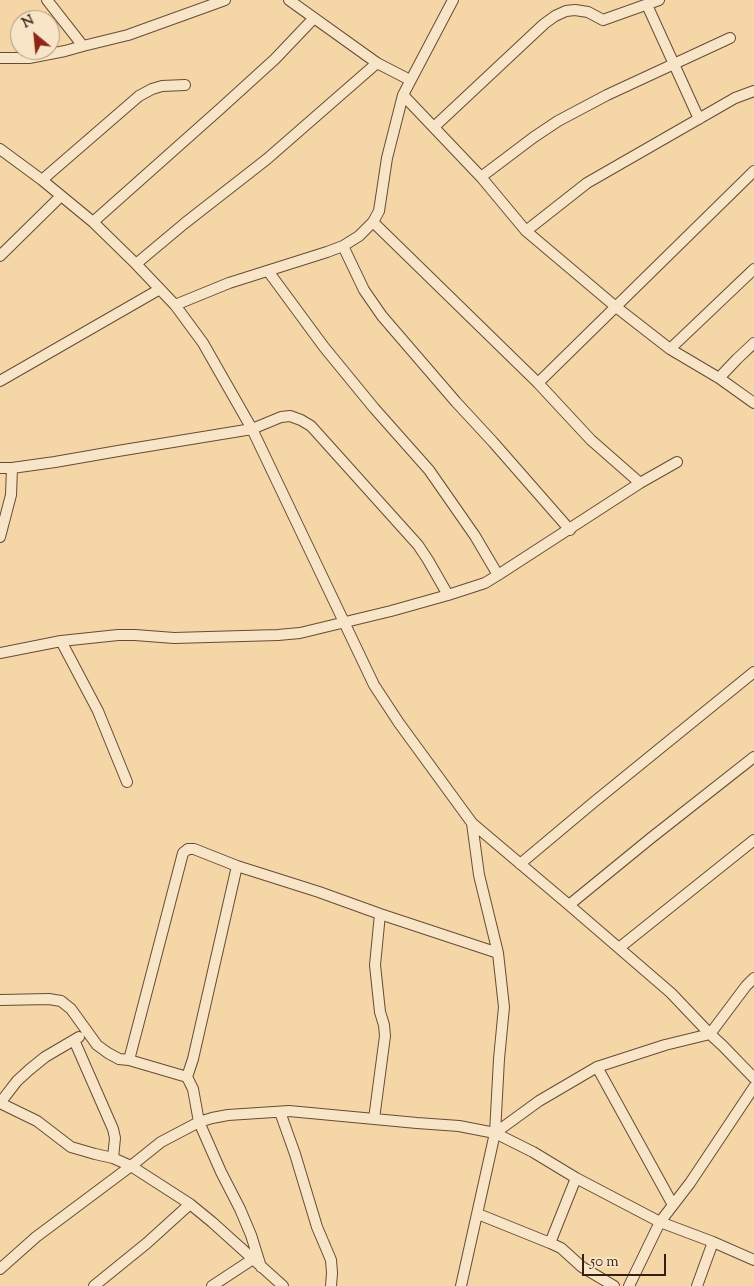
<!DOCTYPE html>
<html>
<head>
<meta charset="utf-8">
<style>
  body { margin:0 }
  #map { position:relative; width:754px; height:1286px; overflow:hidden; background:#f4d6a7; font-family:"Sorts Mill Goudy",serif }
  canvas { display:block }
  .north { position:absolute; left:10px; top:10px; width:50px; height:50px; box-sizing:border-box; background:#f8e4c6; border:1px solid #ab957e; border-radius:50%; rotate:332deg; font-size:14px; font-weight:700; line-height:20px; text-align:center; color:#371e11 }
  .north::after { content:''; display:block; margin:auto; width:18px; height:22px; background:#8f2418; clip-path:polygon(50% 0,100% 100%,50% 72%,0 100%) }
  .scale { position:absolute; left:582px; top:1254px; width:84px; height:22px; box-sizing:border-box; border:2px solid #371e11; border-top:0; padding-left:6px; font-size:15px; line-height:18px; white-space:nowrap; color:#371e11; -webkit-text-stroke:4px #f8e4c6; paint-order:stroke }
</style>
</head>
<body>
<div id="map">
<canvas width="754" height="1286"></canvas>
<div class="north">N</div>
<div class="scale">50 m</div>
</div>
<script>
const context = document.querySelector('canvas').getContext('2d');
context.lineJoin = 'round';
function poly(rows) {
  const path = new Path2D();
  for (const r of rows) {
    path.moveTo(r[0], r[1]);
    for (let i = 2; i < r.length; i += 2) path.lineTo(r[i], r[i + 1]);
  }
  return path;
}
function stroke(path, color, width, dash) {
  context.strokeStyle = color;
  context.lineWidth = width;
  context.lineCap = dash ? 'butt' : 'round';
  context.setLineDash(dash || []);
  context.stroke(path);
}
const street = poly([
  [47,0,83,46],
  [289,0,377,63,410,80],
  [647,5,699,119],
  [0,58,29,58,65,51,83,46,128,35,225,0],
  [403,95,481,177,526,231,616,307,670,349,719,378,754,403],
  [434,127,544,24,555,16,566,11,575,10,588,12,603,20,659,0],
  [0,149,42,180,93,222,136,264,175,305,203,343,252,429,374,685,399,723,472,823,479,875,498,953,504,1007,499,1059,495,1133,461,1286],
  [481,177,534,137,558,121,607,95,730,38],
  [42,180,139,96,152,89,162,86,185,85],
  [93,222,220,109,275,59,314,18],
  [373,222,538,383,591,440,640,483],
  [526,231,587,183,735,98,754,91],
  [343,246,364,290,382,316,456,402,493,442,570,530],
  [0,256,61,196],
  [136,264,185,223,267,159,377,63],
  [268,271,324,347,374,408,429,470,475,536,498,575],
  [175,305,229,283,327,252,343,246,359,236,373,222,379,211,387,158,403,95,453,0],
  [670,349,754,269],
  [719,378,737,359,754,343],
  [0,381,160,289],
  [538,383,754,171],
  [0,468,12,468,55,462,118,451,252,429,281,417,290,416,301,420,311,426,418,545,428,560,448,595],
  [0,537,11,495,12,468],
  [61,641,98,711,127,782],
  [0,653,61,641,118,635,135,635,174,638,278,635,300,633,391,611,448,595,485,583,498,575,640,483,677,462],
  [472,823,569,905,671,993,710,1034,723,1046,754,1078],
  [520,864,594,802,754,672],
  [569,905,651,838,754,757],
  [619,948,754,840],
  [0,1000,49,999,61,1001,71,1009,97,1045,108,1053,119,1059,129,1060,187,1077],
  [74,1040,113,1129,115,1138,113,1158],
  [129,1060,183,853,188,849,194,849,237,866],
  [597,1067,673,1205],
  [0,1103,37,1121,71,1147,95,1154,113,1158,131,1166,190,1204,212,1222,283,1286],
  [0,1103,17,1081,29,1070,45,1057,79,1037],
  [280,1112,295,1154,317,1227,331,1260,332,1273,331,1286],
  [374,1119,385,1036,384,1025,380,1012,375,965,380,914],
  [495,1133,539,1101,597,1067,665,1045,710,1034,746,986,754,978],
  [478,1214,550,1243,561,1248,582,1267,614,1286],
  [550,1243,576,1178],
  [261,1267,251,1235,240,1209,221,1172,199,1122,193,1089,187,1077,193,1059,237,866,319,892,380,914,498,953],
  [0,1269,36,1237,131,1166,161,1142,199,1122,212,1118,228,1115,289,1111,417,1123,459,1126,495,1133,533,1152,576,1178,660,1222,713,1242,754,1260],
  [94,1286,147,1243,190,1204],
  [212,1286,253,1259],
  [629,1286,660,1222,690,1183,754,1087],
  [697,1286,713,1242]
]);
stroke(street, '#664c36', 12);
stroke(street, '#f8e4c6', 10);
</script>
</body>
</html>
